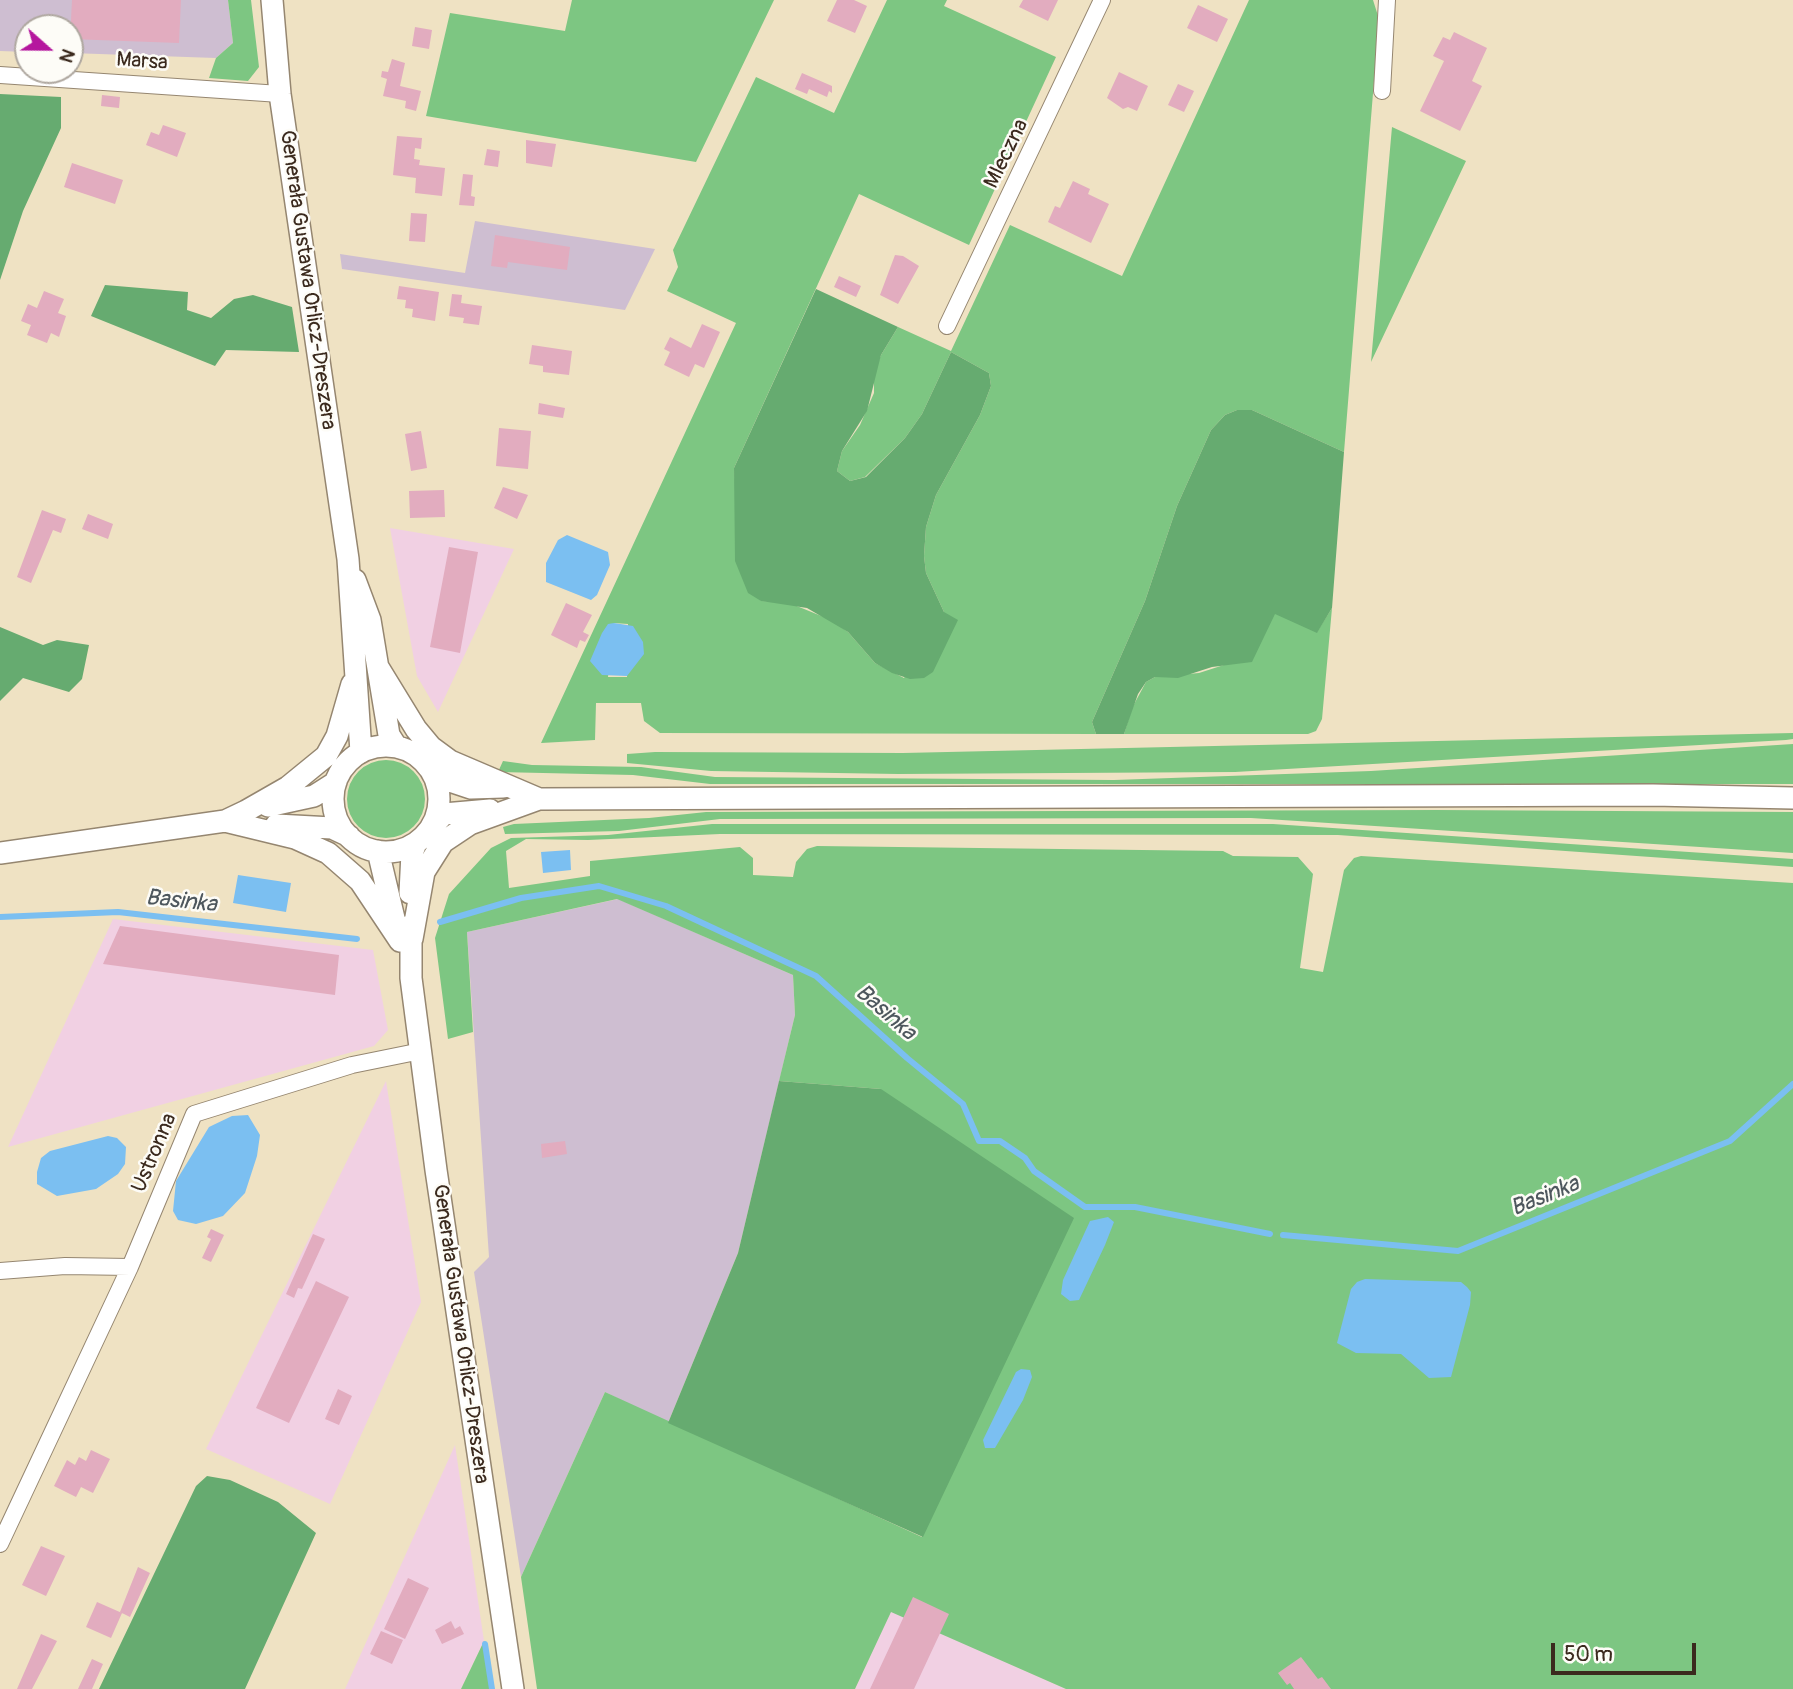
<!DOCTYPE html>
<html>
<head>
<meta charset="utf-8">
<style>
  body { margin:0 }
  #map { position:relative; width:1793px; height:1689px; overflow:hidden; background:#efe2c3; font-family:Pangolin,sans-serif }
  canvas { display:block }
  .north { position:absolute; left:14px; top:14px; width:70px; height:70px; box-sizing:border-box; background:#fdfcf7; border:2px solid #afa8a0; border-radius:50%; rotate:111deg; font-size:19px; font-weight:700; line-height:28px; text-align:center; color:#3b2a1e }
  .north::after { content:''; display:block; margin:auto; width:24px; height:32px; background:#b5179e; clip-path:polygon(50% 0,100% 100%,50% 72%,0 100%) }
  .scale { position:absolute; left:1551px; top:1643px; width:145px; height:32px; box-sizing:border-box; border:4px solid #3b2a1e; border-top:0; padding-left:9px; font-size:21px; line-height:24px; white-space:nowrap; color:#3b2a1e; -webkit-text-stroke:5px #fdfcf7; paint-order:stroke }
</style>
</head>
<body>
<div id="map">
<canvas width="1793" height="1689"></canvas>
<div class="north">N</div>
<div class="scale">50 m</div>
</div>
<script>
const context = document.querySelector('canvas').getContext('2d');
context.lineJoin = 'round';
function fill(path, color) {
  context.fillStyle = color;
  context.fill(path, 'evenodd');
}
function poly(rows) {
  const path = new Path2D();
  for (const r of rows) {
    if (r.length === 3) {
      path.moveTo(r[0] + r[2], r[1]);
      path.arc(r[0], r[1], r[2], 0, 2 * Math.PI);
      continue;
    }
    path.moveTo(r[0], r[1]);
    for (let i = 2; i < r.length; i += 2) path.lineTo(r[i], r[i + 1]);
  }
  return path;
}
function stroke(path, color, width, dash) {
  context.strokeStyle = color;
  context.lineWidth = width;
  context.lineCap = dash ? 'butt' : 'round';
  context.setLineDash(dash || []);
  context.stroke(path);
}
function write(font, color, halo, rows, align = 'center') {
  context.font = font + ' Pangolin,sans-serif';
  context.lineWidth = 5;
  context.setLineDash([]);
  context.textBaseline = 'middle';
  context.strokeStyle = halo;
  context.fillStyle = color;
  for (const [text, x, y, turn = 0] of rows) {
    context.save();
    context.translate(x, y);
    context.rotate((+turn || 0) * Math.PI / 180);
    context.textAlign = isNaN(turn) ? turn : align;
    if (halo) context.strokeText(text, 0, 0);
    context.fillText(text, 0, 0);
    context.restore();
  }
}
fill(poly([
  [390,528,514,549,438,712,417,676],
  [113,919,373,950,388,1030,374,1046,8,1147],
  [386,1081,421,1302,330,1504,206,1449],
  [455,1445,484,1641,461,1689,345,1689],
  [891,1611,1066,1689,855,1689]
]), '#f1d0e3');
fill(poly([
  [0,0,228,0,233,43,216,58,70,53,70,28,28,28,28,52,0,51],
  [475,221,655,249,625,310,342,269,340,254,465,273],
  [618,899,793,975,795,1015,738,1253,668,1423,605,1392,521,1577,474,1272,489,1257,467,932]
]), '#cebed1');
fill(poly([
  [228,0,251,0,259,67,248,81,209,78,216,58,233,43],
  [572,0,774,0,696,162,426,116,450,13,565,31],
  [887,0,947,0,944,6,1056,57,969,245,859,194,734,468,736,494,761,601,787,602,831,620,848,632,875,663,904,678,944,612,926,573,924,556,926,527,936,495,980,415,991,386,989,373,951,352,922,414,905,438,865,477,850,481,837,471,842,451,860,425,874,393,874,373,881,355,898,327,951,351,1010,225,1122,276,1249,0,1373,0,1379,19,1344,452,1252,410,1237,410,1225,415,1211,430,1177,506,1145,601,1092,722,1096,734,660,733,644,721,641,703,596,703,595,740,541,743,736,323,667,291,678,267,673,250,756,77,834,113],
  [614,623,628,624,627,677,608,677],
  [1392,127,1466,161,1371,362],
  [1332,608,1322,719,1316,731,1308,734,1124,734,1132,708,1146,682,1155,677,1199,673,1230,663,1275,613,1317,632],
  [1793,733,1793,739,1786,740,1235,772,898,774,711,771,627,763,627,754,655,752,903,753],
  [1793,744,1793,784,710,784,633,775,498,772,503,761,532,765,641,767,715,777,1114,780,1371,771],
  [386,799,39],
  [1437,810,1793,812,1793,853,1251,818,720,819,619,831,505,834,503,827,514,824,649,818,706,812],
  [712,824,1273,824,1793,859,1793,867,1338,835,720,834,588,840,526,839,506,851,509,888,590,876,590,861,740,847,753,858,753,875,793,877,796,862,807,849,817,846,1223,851,1233,856,1298,857,1313,874,1300,968,1323,972,1344,870,1354,858,1361,856,1793,883,1793,1689,1066,1689,891,1612,855,1689,537,1689,521,1577,605,1392,922,1537,881,1089,779,1081,795,1015,793,975,617,899,467,932,473,1032,448,1039,435,938,449,894,491,848,511,838,608,835],
  [484,1641,492,1689,461,1689]
]), '#7dc682');
fill(poly([
  [0,94,61,97,61,128,23,211,0,280],
  [105,285,188,292,187,310,211,318,234,299,253,295,292,307,299,352,226,350,215,366,91,316],
  [816,289,898,327,881,355,867,411,842,451,837,471,850,481,866,477,905,438,922,414,951,352,989,373,991,386,980,415,936,495,926,527,924,556,926,573,944,612,958,620,933,672,924,678,910,679,892,673,875,663,848,632,807,608,761,601,748,593,735,561,734,468],
  [1237,410,1252,410,1344,452,1332,608,1317,633,1275,614,1252,662,1212,667,1178,678,1155,677,1146,682,1138,694,1124,734,1096,734,1092,722,1145,601,1177,506,1211,430,1225,415],
  [0,627,43,645,57,640,89,645,82,679,69,692,23,678,0,701],
  [779,1081,881,1089,1074,1218,923,1537,668,1423,738,1253],
  [207,1476,230,1480,278,1502,316,1533,245,1689,99,1689,196,1486]
]), '#66ab70');
fill(poly([
  [567,535,608,552,610,565,597,595,591,600,546,582,546,563,558,540],
  [614,623,633,626,643,642,644,654,627,676,602,675,590,661,602,633,608,624],
  [570,850,571,870,543,873,541,852],
  [238,875,291,883,286,912,233,903],
  [248,1115,260,1135,257,1156,245,1193,223,1216,196,1224,178,1220,173,1211,176,1181,209,1127,232,1116],
  [108,1136,117,1138,126,1147,125,1164,118,1174,96,1189,57,1196,37,1184,37,1172,41,1158,50,1151],
  [1108,1217,1114,1222,1105,1245,1079,1300,1070,1301,1061,1294,1063,1280,1090,1221],
  [1365,1279,1461,1282,1467,1287,1471,1292,1470,1305,1451,1377,1429,1378,1401,1354,1356,1353,1337,1343,1351,1289,1357,1282],
  [1021,1369,1030,1370,1032,1377,1023,1400,995,1448,985,1448,983,1440,1016,1372]
]), '#7bbff1');
stroke(poly([
  [0,917,118,912,357,939],
  [440,922,521,898,599,886,666,906,816,976,907,1058,963,1104,979,1141,1000,1141,1025,1158,1034,1171,1085,1207,1135,1207,1270,1234],
  [1283,1235,1458,1251,1730,1141,1793,1084],
  [485,1644,492,1689]
]), '#7bbff1', 6);
fill(poly([
  [72,0,181,0,179,43,70,39],
  [837,0,854,0,867,6,855,33,827,21],
  [1023,0,1058,0,1048,21,1019,7],
  [1198,5,1228,19,1217,42,1187,28],
  [415,27,432,30,429,49,412,46],
  [1454,32,1487,48,1472,81,1482,86,1460,131,1420,111,1444,61,1433,56,1443,37,1450,40],
  [392,59,405,63,400,86,421,91,416,111,405,108,406,101,383,96,387,79,381,77,382,71,388,72],
  [1119,72,1148,86,1137,111,1128,107,1123,109,1107,98],
  [802,73,832,86,832,93,829,91,827,97,809,89,807,94,795,89],
  [1178,84,1194,91,1184,112,1168,105],
  [102,95,120,97,119,108,101,106],
  [163,125,186,133,177,157,146,145,151,132,159,135],
  [397,136,422,138,421,149,415,148,414,159,420,160,419,165,445,168,442,196,415,193,416,178,393,175],
  [526,140,556,144,552,167,526,163],
  [487,149,500,151,498,167,484,165],
  [72,163,123,180,115,204,64,187],
  [463,174,473,175,471,196,475,197,474,206,459,205],
  [1073,181,1090,189,1088,194,1109,204,1091,243,1048,222,1055,206,1060,208],
  [411,213,427,214,425,242,409,241],
  [495,235,570,247,567,270,508,262,507,268,491,266],
  [895,255,903,256,919,266,898,304,880,295],
  [839,276,861,286,856,297,834,287],
  [399,286,439,292,435,321,412,317,413,309,405,308,406,300,397,299],
  [44,291,64,299,58,313,66,316,59,337,51,333,47,343,27,335,31,325,21,321,28,304,37,308],
  [452,294,462,295,461,303,482,306,479,325,463,323,464,318,449,316],
  [702,324,720,332,704,368,695,364,689,377,664,365,670,352,664,349,670,337,691,348],
  [532,345,572,351,569,375,543,372,543,366,529,364],
  [539,403,565,408,563,418,538,414],
  [499,428,531,431,528,469,496,466],
  [421,431,427,468,411,471,405,434],
  [503,487,528,495,517,519,494,508],
  [444,490,445,517,410,518,409,491],
  [42,510,66,519,61,533,53,530,31,583,17,577],
  [88,514,113,524,108,539,82,529],
  [449,547,478,552,460,653,430,647],
  [566,603,592,615,583,632,589,635,585,642,580,640,577,648,551,635],
  [120,926,339,955,335,995,103,964],
  [565,1141,567,1154,542,1158,541,1144],
  [211,1229,224,1235,211,1262,202,1258,211,1239,207,1237],
  [313,1234,325,1239,302,1289,298,1288,294,1298,286,1294],
  [316,1281,349,1297,289,1423,256,1408],
  [338,1389,352,1396,339,1425,325,1419],
  [91,1450,110,1459,93,1493,81,1487,76,1497,54,1486,67,1460,75,1465,79,1457,86,1461],
  [41,1546,65,1556,46,1596,22,1585],
  [138,1567,150,1573,130,1617,120,1612],
  [408,1578,429,1588,405,1639,384,1629],
  [913,1597,949,1614,914,1689,870,1689],
  [97,1602,122,1613,111,1638,86,1627],
  [451,1621,455,1629,460,1626,464,1634,442,1644,435,1630],
  [381,1631,403,1640,392,1664,370,1654],
  [41,1634,57,1641,32,1689,17,1689],
  [1301,1657,1318,1679,1322,1677,1331,1689,1294,1689,1290,1683,1287,1685,1278,1673],
  [92,1659,103,1664,92,1689,78,1689]
]), '#e2acbf');
const minor = poly([
  [0,75,280,94],
  [1382,91,1387,0],
  [947,326,1102,0],
  [0,1271,65,1266,130,1267,194,1114,352,1065,421,1051],
  [0,1544,130,1267]
]);
const secondary = poly([
  [272,0,280,94,348,559,361,752],
  [355,580,370,620,389,735,396,746],
  [378,667,416,729,431,747,450,761,539,799],
  [386,799,53],
  [435,776,471,788,503,787],
  [268,806,314,796,336,782],
  [225,821,295,838,328,853,360,881,400,941],
  [276,825,332,828,349,836],
  [432,827,444,814,490,810],
  [378,851,397,931],
  [0,853,225,821,246,811,288,787,326,756,337,736,352,684],
  [410,893,412,853,416,843],
  [411,925,411,978,436,1170,513,1689],
  [412,939,424,872,443,842,470,824,539,799,1653,795,1793,798]
]);
stroke(minor, '#958670', 18);
stroke(secondary, '#958670', 24);
stroke(minor, '#fff', 16);
stroke(secondary, '#fff', 21);
write('21px', '#3b2a1e', '#fdfcf7', [
  ["Marsa",142,62,4],
  ["Mleczna",1007,154,-64],
  ["Generała Gustawa Orlicz-Dreszera",307,280,82],
  ["Ustronna",155,1153,-67],
  ["Generała Gustawa Orlicz-Dreszera",460,1334,82]
]);
write('italic 23px', '#4e575d', '#fdfcf7', [
  ["Basinka",181,902,6],
  ["Basinka",885,1013,41],
  ["Basinka",1545,1197,-22]
]);
</script>
</body>
</html>
